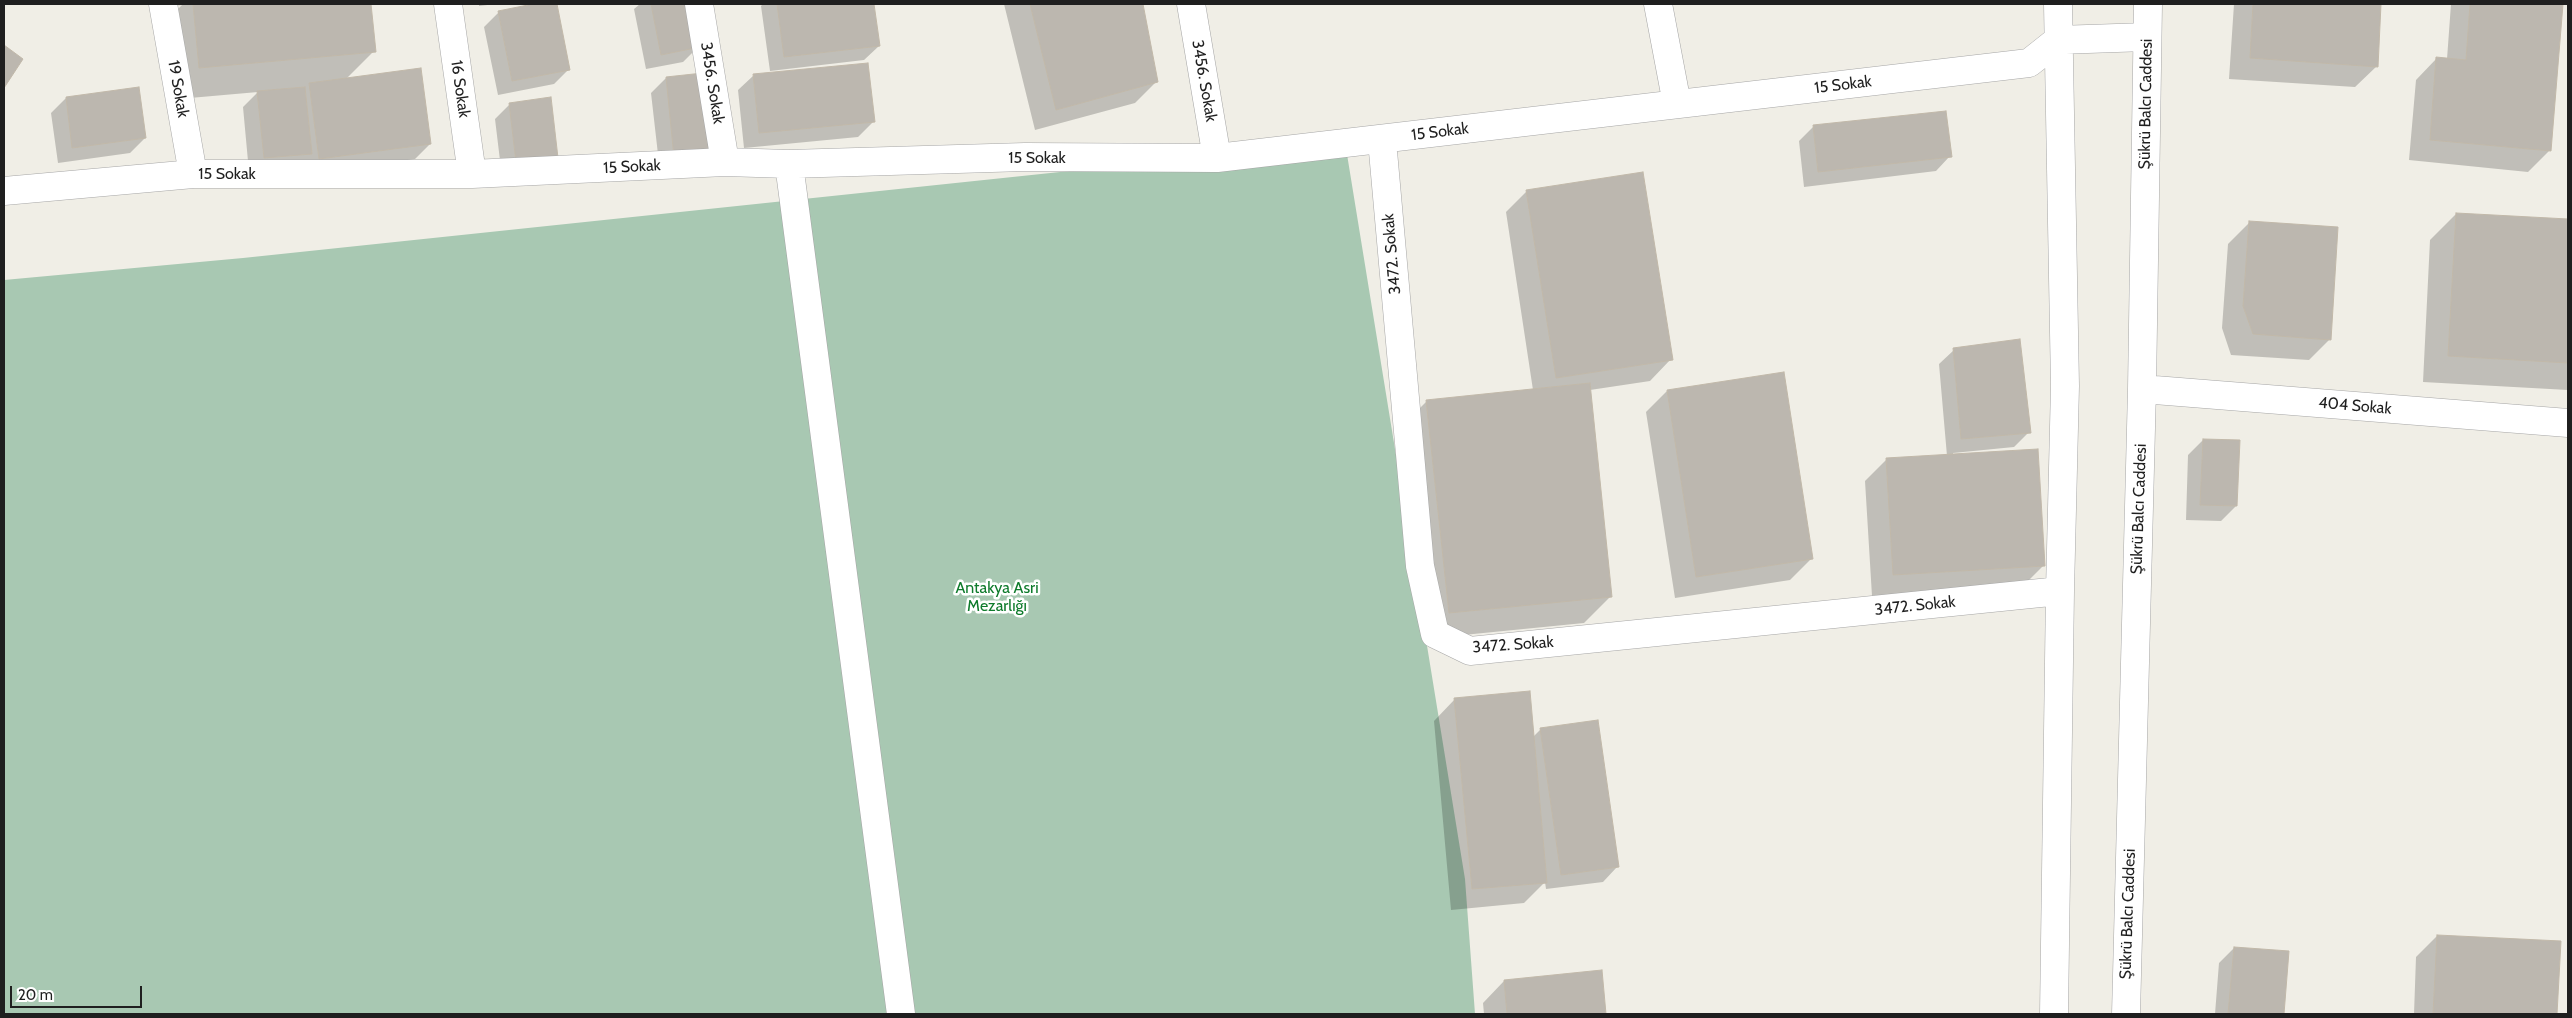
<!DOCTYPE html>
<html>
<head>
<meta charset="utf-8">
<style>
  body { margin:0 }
  #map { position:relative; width:2572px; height:1018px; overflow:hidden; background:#f0eee6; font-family:Cabin,sans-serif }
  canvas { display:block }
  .frame { position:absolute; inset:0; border:5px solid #1f1f1f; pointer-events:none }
  .scale { position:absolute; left:10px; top:986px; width:132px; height:22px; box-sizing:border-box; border:2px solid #1f1f1f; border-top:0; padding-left:6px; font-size:15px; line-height:18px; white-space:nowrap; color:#1f1f1f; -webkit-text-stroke:4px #fff; paint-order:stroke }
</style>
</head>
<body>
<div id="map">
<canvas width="2572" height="1018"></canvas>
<div class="frame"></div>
<div class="scale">20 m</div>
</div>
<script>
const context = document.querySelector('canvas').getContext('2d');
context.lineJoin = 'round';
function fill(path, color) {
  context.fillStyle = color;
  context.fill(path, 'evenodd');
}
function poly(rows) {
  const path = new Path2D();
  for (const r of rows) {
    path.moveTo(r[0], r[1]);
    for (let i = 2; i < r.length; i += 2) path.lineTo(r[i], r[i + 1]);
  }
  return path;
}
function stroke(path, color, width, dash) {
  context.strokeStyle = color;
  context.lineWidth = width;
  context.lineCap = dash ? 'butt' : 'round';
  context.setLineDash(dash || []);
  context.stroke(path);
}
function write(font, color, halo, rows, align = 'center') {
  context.font = font + ' Cabin,sans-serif';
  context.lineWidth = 5;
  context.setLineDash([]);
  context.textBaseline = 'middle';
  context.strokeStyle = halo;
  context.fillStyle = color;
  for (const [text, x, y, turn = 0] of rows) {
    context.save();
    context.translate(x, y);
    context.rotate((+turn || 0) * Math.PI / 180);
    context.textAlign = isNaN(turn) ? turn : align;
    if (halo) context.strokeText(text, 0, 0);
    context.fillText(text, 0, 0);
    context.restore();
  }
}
fill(poly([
  [1345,142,1465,879,1475,1014,4,1014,4,280,243,258]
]), '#a8c8b2');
fill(poly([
  [160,4,370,4,374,51,346,79,430,144,415,159,305,174,249,172,243,107,258,92,167,100,159,28,182,5,161,7],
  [479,4,496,4,479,6],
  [540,4,556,4,569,69,554,84,498,95,484,27,499,12],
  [640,4,690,4,698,47,683,62,646,69,634,9],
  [763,4,873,4,879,46,864,60,770,71,761,6],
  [1004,4,1142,4,1157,81,1135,103,1035,130],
  [2234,4,2380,4,2377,66,2355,87,2229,79],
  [2451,4,2562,4,2550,150,2528,172,2409,160,2416,80,2437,58,2447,59],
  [867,65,873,122,858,137,744,148,738,90,753,76],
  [666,78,710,153,660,172,651,93],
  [66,98,145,138,130,153,58,163,51,113],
  [510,104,556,157,502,177,495,119],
  [1814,126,1950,156,1936,171,1804,187,1799,141],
  [1527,191,1671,359,1650,381,1590,390,1611,596,1584,623,1423,639,1401,427,1427,401,1533,390,1506,212],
  [2456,214,2568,220,2568,390,2423,382,2430,240],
  [2249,223,2330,339,2309,360,2231,355,2222,328,2228,244],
  [1954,350,2029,432,2014,447,1953,453,1953,455,2044,565,2022,587,1872,596,1865,481,1887,459,1947,456,1939,364],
  [1667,391,1811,559,1790,580,1675,598,1646,412],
  [2203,440,2236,506,2221,521,2186,520,2188,455],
  [1455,699,1533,737,1541,729,1617,867,1603,882,1546,889,1545,882,1524,903,1451,910,1434,721],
  [2437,936,2559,942,2556,1014,2414,1014,2416,957],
  [2234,948,2288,953,2283,1014,2215,1014,2219,963],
  [1600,971,1605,1014,1484,1014,1483,1003,1504,981]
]), '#0003');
const building = poly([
  [193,4,371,4,376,52,199,68,193,4],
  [533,4,557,4,570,70,512,81,498,11,533,4],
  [651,4,691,4,700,47,661,55,651,4],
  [777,4,874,4,880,46,784,57,777,4],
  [1030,4,1143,4,1158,82,1056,110,1030,4],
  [2253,4,2381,4,2378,67,2250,58,2253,4],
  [2470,4,2563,4,2551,151,2430,140,2436,57,2466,60,2470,4],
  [4,45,23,59,4,88,4,45],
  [868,63,875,122,759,133,753,74,868,63],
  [421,68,431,144,319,159,309,83,421,68],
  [703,73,711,154,674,157,666,77,703,73],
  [139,87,146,138,72,148,66,97,139,87],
  [305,87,312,154,264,158,257,91,305,87],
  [551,97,558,158,516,162,509,103,551,97],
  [1946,111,1952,157,1818,172,1813,125,1946,111],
  [1643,172,1673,360,1556,378,1526,190,1643,172],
  [2456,213,2568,219,2568,363,2448,356,2456,213],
  [2249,221,2338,227,2331,340,2253,334,2243,306,2249,221],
  [2020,339,2031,433,1961,439,1953,348,2020,339],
  [1784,372,1813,559,1696,577,1667,390,1784,372],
  [1590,383,1612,597,1449,613,1426,400,1590,383],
  [2203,439,2240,440,2237,506,2200,505,2203,439],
  [2038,449,2045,566,1893,575,1886,458,2038,449],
  [1530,691,1547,883,1472,889,1454,698,1530,691],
  [1598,720,1619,867,1561,875,1540,728,1598,720],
  [2437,935,2561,941,2557,1014,2433,1014,2437,935],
  [2234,947,2289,951,2284,1014,2228,1014,2234,947],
  [1602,970,1606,1014,1507,1014,1504,980,1602,970]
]);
fill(building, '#bcb7af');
stroke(building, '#c1b8a9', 1);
const minor = poly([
  [163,4,193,174],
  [448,4,472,174],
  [699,4,725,162],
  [1191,4,1217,158],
  [1658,4,1677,104],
  [1382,140,1420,566,1435,634,1470,651,2060,591],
  [789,164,901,1014],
  [4,191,193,174,472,174,725,162,789,164,1025,157,1217,158,2029,63,2058,40,2146,37],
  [2142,389,2568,423],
  [2054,1014,2060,591,2065,386,2058,4],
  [2126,1014,2142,389,2148,4]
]);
stroke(minor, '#a6a6a6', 29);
stroke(minor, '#fff', 28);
write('16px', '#1f1f1f', '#fff', [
  ["3456. Sokak",1204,81,80],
  ["3456. Sokak",712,83,81],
  ["15 Sokak",1843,85,-7],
  ["19 Sokak",178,89,80],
  ["16 Sokak",460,89,82],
  ["Şükrü Balcı Caddesi",2146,104,-89],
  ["15 Sokak",1440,132,-7],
  ["15 Sokak",1037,158],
  ["15 Sokak",632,167,-3],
  ["15 Sokak",227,174],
  ["3472. Sokak",1392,254,-95],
  ["404 Sokak",2355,406,5],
  ["Şükrü Balcı Caddesi",2139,509,-88],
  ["3472. Sokak",1915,606,-6],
  ["3472. Sokak",1513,645,-4],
  ["Şükrü Balcı Caddesi",2128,914,-88]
]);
write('16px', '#0f7b2c', '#fff', [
  ["Antakya Asri",997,588],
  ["Mezarlığı",997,606]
]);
</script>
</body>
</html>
